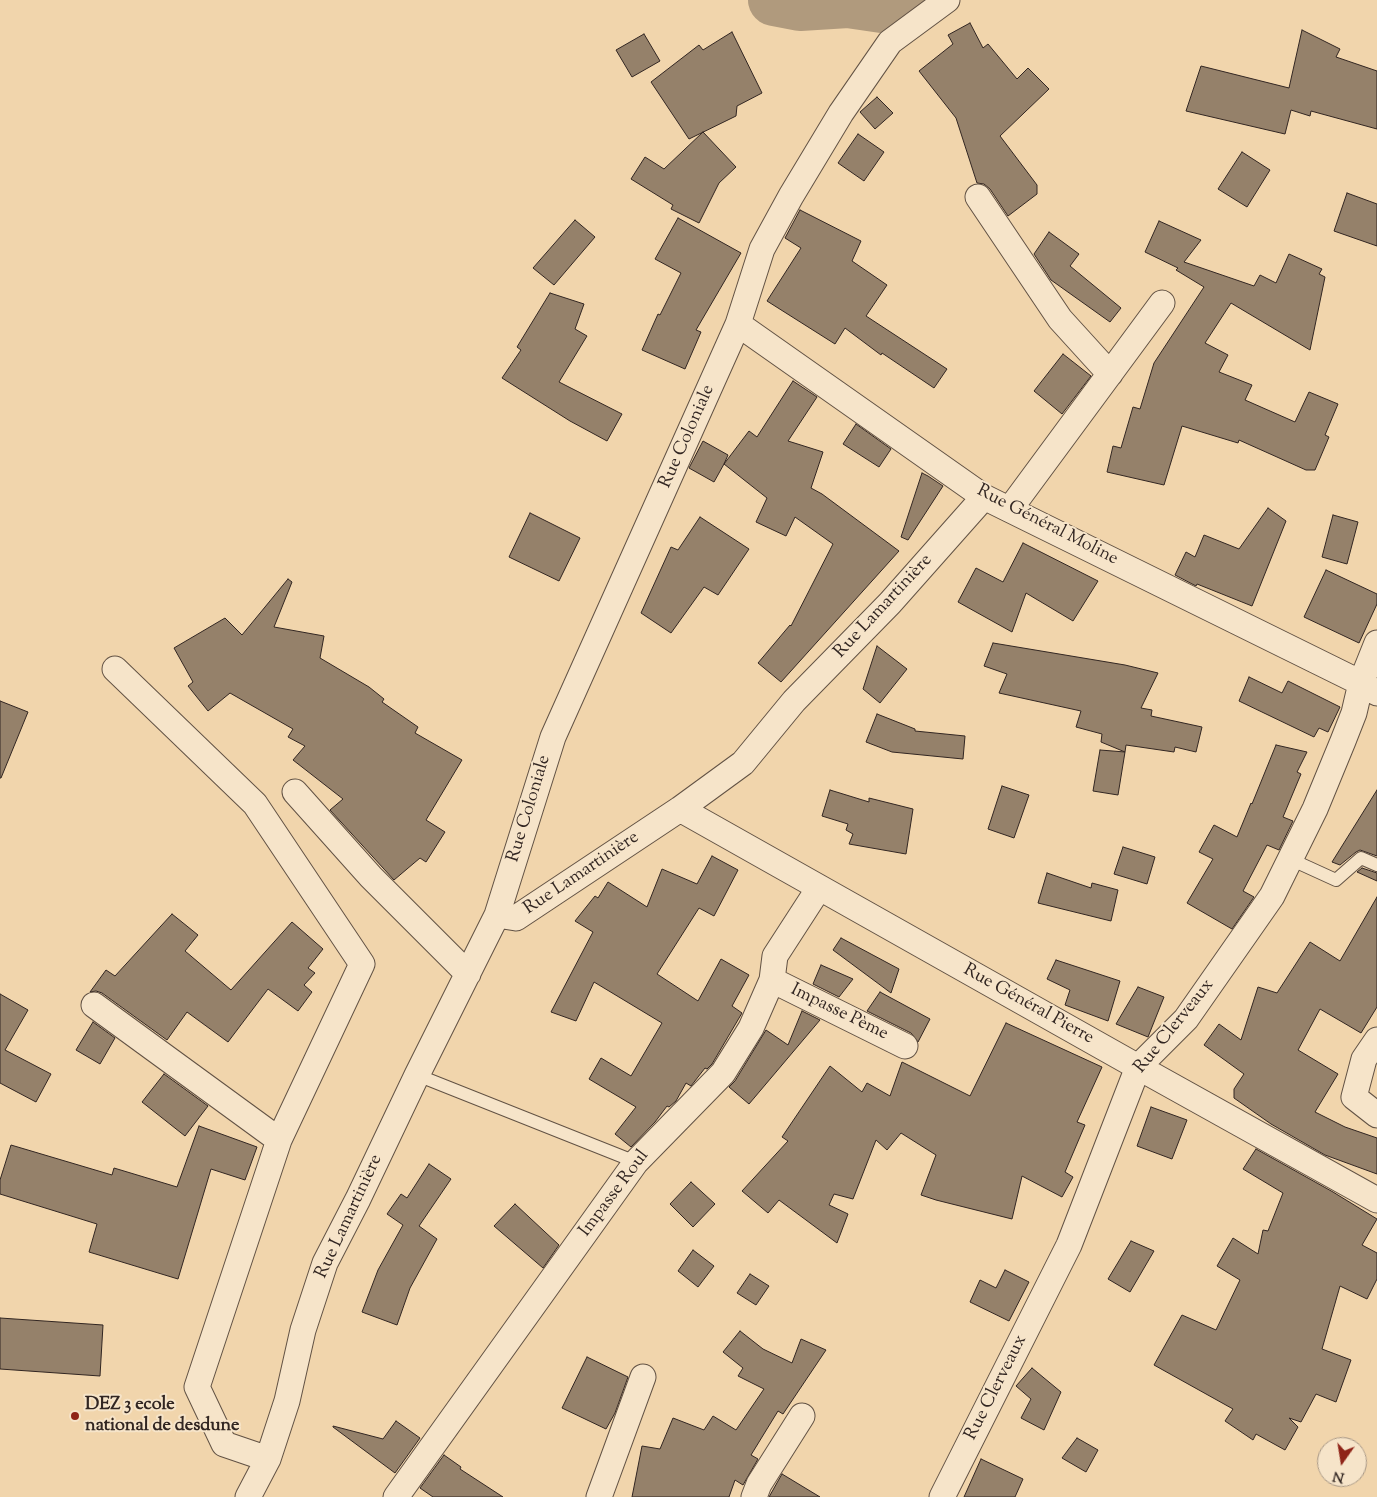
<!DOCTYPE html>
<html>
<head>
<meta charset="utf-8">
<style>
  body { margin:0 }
  #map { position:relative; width:1377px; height:1497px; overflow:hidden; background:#f1d5ac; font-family:"Sorts Mill Goudy",serif }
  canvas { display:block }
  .north { position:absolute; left:1317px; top:1437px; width:50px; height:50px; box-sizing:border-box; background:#f6e4c9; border:1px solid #a89886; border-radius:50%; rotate:193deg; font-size:14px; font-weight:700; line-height:20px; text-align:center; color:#322622 }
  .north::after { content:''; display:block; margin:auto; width:18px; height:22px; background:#8f2418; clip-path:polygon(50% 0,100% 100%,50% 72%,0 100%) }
</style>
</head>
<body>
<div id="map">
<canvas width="1377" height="1497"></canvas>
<div class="north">N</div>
</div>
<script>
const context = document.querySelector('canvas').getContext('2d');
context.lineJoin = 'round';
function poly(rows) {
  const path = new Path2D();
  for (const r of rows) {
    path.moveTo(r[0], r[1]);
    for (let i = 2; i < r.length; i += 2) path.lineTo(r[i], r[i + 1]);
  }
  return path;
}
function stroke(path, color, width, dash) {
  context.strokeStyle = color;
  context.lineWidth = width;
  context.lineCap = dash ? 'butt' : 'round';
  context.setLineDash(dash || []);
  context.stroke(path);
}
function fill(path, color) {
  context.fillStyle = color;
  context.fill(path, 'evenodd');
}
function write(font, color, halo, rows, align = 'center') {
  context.font = font + ' "Sorts Mill Goudy",serif';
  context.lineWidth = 4;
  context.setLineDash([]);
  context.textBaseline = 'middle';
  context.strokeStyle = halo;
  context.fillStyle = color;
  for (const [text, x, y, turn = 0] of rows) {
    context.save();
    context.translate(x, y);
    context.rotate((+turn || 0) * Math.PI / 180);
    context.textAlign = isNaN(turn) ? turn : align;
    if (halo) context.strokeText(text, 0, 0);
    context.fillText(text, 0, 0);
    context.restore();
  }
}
stroke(poly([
  [774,0,800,5,848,2,896,9,913,0]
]), '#b09a7d', 52);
const building = poly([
  [970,23,983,48,988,44,1017,79,1028,68,1049,89,1000,136,1037,185,1037,194,1008,216,990,189,984,184,977,183,956,118,919,71,953,44,948,35,970,23],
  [1302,30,1340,49,1336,57,1377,71,1377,129,1311,111,1310,116,1291,110,1285,134,1186,111,1201,66,1289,88,1302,30],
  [732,32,762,93,737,106,736,116,689,139,651,82,699,45,703,50,732,32],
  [644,34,660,61,632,77,616,50,644,34],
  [877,97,893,113,875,129,860,112,877,97],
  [703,132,736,167,719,183,699,223,671,209,673,205,631,179,645,157,664,169,703,132],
  [858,134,884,152,864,181,838,163,858,134],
  [1242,152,1270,170,1247,207,1218,189,1242,152],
  [1347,193,1377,204,1377,246,1334,231,1347,193],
  [800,210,861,241,852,261,887,285,866,316,947,369,934,388,882,353,881,355,845,328,835,344,767,301,801,248,785,238,800,210],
  [678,218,741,253,696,330,701,332,685,369,642,350,658,314,660,315,681,273,655,259,678,218],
  [575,220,595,237,554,285,533,268,575,220],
  [1159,221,1201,240,1184,262,1254,286,1260,275,1276,283,1289,254,1322,269,1319,274,1325,277,1310,350,1231,303,1205,343,1228,355,1219,372,1252,385,1245,400,1295,422,1309,392,1338,404,1325,435,1329,437,1315,470,1306,470,1239,440,1238,443,1182,426,1164,485,1107,472,1113,446,1121,448,1133,407,1140,409,1154,363,1204,287,1176,270,1178,268,1145,252,1159,221],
  [1049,232,1079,254,1070,266,1121,308,1110,322,1051,280,1034,254,1049,232],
  [550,293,584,304,575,329,587,336,559,382,622,414,607,441,570,421,502,378,521,350,517,347,550,293],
  [1063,354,1091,376,1062,414,1034,391,1063,354],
  [793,381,817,397,788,441,823,452,811,488,822,494,899,551,781,682,758,663,790,625,791,626,833,544,795,517,786,536,756,522,767,498,724,464,714,482,689,468,703,441,728,455,724,464,749,431,757,437,793,381],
  [856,424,891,449,879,467,843,444,856,424],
  [922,473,928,476,943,486,908,540,901,537,922,473],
  [1268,508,1286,521,1252,606,1197,584,1196,586,1175,575,1186,552,1195,557,1204,535,1239,549,1268,508],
  [530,513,580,538,559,581,509,557,530,513],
  [1333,515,1358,522,1347,564,1322,557,1333,515],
  [700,517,749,549,718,595,704,587,671,633,641,613,671,547,678,550,700,517],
  [1023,543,1098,581,1073,621,1026,593,1012,632,958,602,976,568,1003,582,1023,543],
  [1326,570,1377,594,1377,604,1359,643,1304,617,1326,570],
  [288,579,292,582,274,627,324,636,320,658,369,687,384,699,382,702,418,727,415,733,462,760,426,820,445,832,426,862,420,858,394,880,330,810,343,799,293,760,305,746,288,737,293,729,230,693,208,711,188,686,193,682,174,648,225,618,242,635,288,579],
  [993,643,1125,665,1158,673,1141,708,1152,710,1151,716,1202,727,1196,752,1175,747,1174,752,1126,745,1125,752,1101,742,1102,734,1076,727,1081,711,999,693,1007,674,984,666,993,643],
  [877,646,907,669,880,703,863,689,877,646],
  [1249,677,1282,693,1288,681,1340,707,1328,732,1319,728,1314,737,1239,701,1249,677],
  [0,701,28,712,1,778,0,778,0,701],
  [877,714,915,729,915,731,965,736,963,759,892,752,866,742,877,714],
  [1276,745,1307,752,1297,772,1301,774,1283,817,1293,821,1279,850,1267,845,1243,891,1254,897,1232,929,1187,903,1213,859,1199,852,1214,825,1237,837,1251,803,1252,804,1276,745],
  [1100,750,1125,752,1118,795,1093,791,1100,750],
  [1002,786,1029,795,1014,838,988,829,1002,786],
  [830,790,869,802,869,798,913,809,906,854,849,844,853,834,846,830,848,824,822,816,830,790],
  [1377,790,1377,856,1360,850,1356,852,1340,865,1332,862,1377,790],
  [1123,847,1155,857,1147,884,1114,874,1123,847],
  [712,856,738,870,714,916,699,908,657,974,698,1001,721,959,749,975,732,1006,742,1013,712,1064,707,1069,705,1068,691,1086,686,1083,676,1101,669,1107,667,1106,655,1122,631,1147,615,1134,636,1107,589,1079,601,1058,631,1076,662,1023,594,982,576,1021,551,1012,593,932,575,921,595,896,598,898,608,882,647,907,662,869,697,884,712,856],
  [1362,868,1377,873,1377,881,1357,872,1362,868],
  [1047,873,1091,888,1092,883,1118,890,1111,921,1038,903,1047,873],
  [1377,897,1377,1007,1361,1033,1320,1009,1298,1050,1338,1074,1315,1112,1345,1127,1377,1138,1377,1174,1325,1155,1271,1124,1234,1098,1234,1089,1244,1074,1204,1045,1219,1024,1241,1040,1258,987,1277,993,1310,942,1340,961,1377,897],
  [172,914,198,935,185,951,231,990,292,922,323,949,308,968,315,973,304,985,312,992,298,1011,268,989,228,1042,187,1012,167,1040,102,993,96,991,90,992,106,970,115,976,172,914],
  [841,938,899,969,891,993,833,950,841,938],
  [1056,960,1120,981,1108,1021,1065,1005,1070,990,1047,979,1056,960],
  [821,965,853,979,839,997,813,984,821,965],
  [1138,987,1164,997,1148,1037,1116,1024,1138,987],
  [880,992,930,1019,918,1042,911,1033,867,1011,880,992],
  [0,994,28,1010,5,1050,51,1074,36,1102,0,1083,0,994],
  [802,1011,820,1020,749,1104,729,1087,735,1081,766,1030,788,1045,802,1011],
  [93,1022,115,1038,100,1064,76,1050,93,1022],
  [1006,1023,1102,1067,1077,1122,1085,1125,1065,1172,1073,1177,1062,1197,1022,1176,1012,1219,936,1200,921,1195,936,1155,901,1133,887,1150,876,1140,853,1199,834,1194,829,1205,848,1214,837,1243,779,1200,768,1213,742,1191,788,1141,782,1137,830,1066,862,1092,867,1083,890,1096,902,1062,970,1096,1006,1023],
  [164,1074,208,1106,185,1136,142,1102,164,1074],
  [1151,1107,1187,1120,1172,1159,1137,1146,1151,1107],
  [199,1126,257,1147,245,1180,211,1169,178,1279,89,1252,97,1224,0,1194,0,1180,11,1145,112,1175,114,1168,177,1187,199,1126],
  [1256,1149,1333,1192,1377,1219,1362,1245,1377,1253,1377,1279,1367,1299,1340,1286,1322,1349,1351,1360,1336,1402,1316,1394,1301,1422,1289,1418,1298,1427,1285,1450,1256,1434,1253,1440,1225,1421,1233,1409,1154,1365,1182,1315,1216,1330,1240,1280,1217,1266,1233,1238,1258,1254,1263,1230,1268,1231,1283,1193,1243,1169,1256,1149],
  [429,1164,451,1179,419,1226,437,1239,410,1288,397,1325,362,1312,378,1270,403,1225,387,1214,401,1194,407,1198,429,1164],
  [691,1182,715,1204,693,1227,670,1204,691,1182],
  [515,1204,559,1245,543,1268,494,1226,515,1204],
  [1131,1241,1154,1251,1130,1292,1108,1279,1131,1241],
  [693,1250,714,1266,698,1287,678,1271,693,1250],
  [1005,1270,1029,1282,1009,1321,970,1302,980,1280,996,1288,1005,1270],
  [750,1274,769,1286,756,1305,737,1293,750,1274],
  [0,1318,103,1325,100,1376,0,1369,0,1318],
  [740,1331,763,1349,792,1363,801,1339,826,1350,783,1414,778,1411,751,1455,758,1459,743,1485,735,1480,729,1497,632,1497,642,1446,660,1449,673,1418,704,1430,713,1416,736,1430,764,1389,738,1376,743,1368,723,1352,740,1331],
  [587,1357,628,1377,615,1413,606,1429,562,1408,587,1357],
  [1032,1368,1061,1392,1044,1430,1021,1418,1031,1399,1016,1386,1032,1368],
  [396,1421,420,1438,395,1473,333,1427,333,1426,383,1439,396,1421],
  [1077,1438,1098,1450,1086,1472,1062,1458,1077,1438],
  [444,1455,461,1467,460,1469,503,1497,433,1497,420,1488,444,1455],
  [981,1459,1023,1479,1015,1497,964,1497,981,1459],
  [782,1474,820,1497,769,1497,782,1474]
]);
fill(building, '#95816a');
stroke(building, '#322622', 1);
const service = poly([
  [1290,859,1336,880,1361,858,1377,865],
  [417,1075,636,1162]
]);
const minor = poly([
  [978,197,1060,319,1110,374],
  [738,324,984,497,1361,683,1377,693],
  [1010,509,1162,303],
  [115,669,255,804,362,964,279,1140],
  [295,792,371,877,468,974],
  [680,809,1138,1067,1377,1200],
  [497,915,516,918,680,809,743,763,794,701,890,603,984,497],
  [772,980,905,1046],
  [94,1005,279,1140,197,1387,224,1444,268,1459],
  [1377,1040,1364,1059,1354,1097,1377,1115],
  [248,1497,268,1459,287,1401,303,1330,325,1263,358,1199,417,1075,497,915,553,737,738,324,762,249,791,196,841,113,890,42,947,0],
  [396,1497,636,1162,723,1073,751,1028,772,980,775,956,819,888],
  [599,1497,643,1377],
  [754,1497,759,1484,802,1416],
  [942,1497,1069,1245,1138,1067,1186,1019,1272,896,1315,809,1343,741,1354,713,1361,683,1377,643]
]);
stroke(service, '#625244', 14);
stroke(minor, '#625244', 27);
stroke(service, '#f6e4c9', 12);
stroke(minor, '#f6e4c9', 25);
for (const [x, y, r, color] of [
  [75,1416,5,"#8f2418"]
]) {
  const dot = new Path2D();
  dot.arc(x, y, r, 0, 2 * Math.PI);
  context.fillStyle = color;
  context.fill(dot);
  stroke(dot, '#f6e4c9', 2);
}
write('18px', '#322622', '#f6e4c9', [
  ["Rue Coloniale",688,437,-66],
  ["Rue Général Moline",1047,526,27],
  ["Rue Lamartinière",884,607,-47],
  ["Rue Coloniale",530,809,-73],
  ["Rue Lamartinière",582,874,-34],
  ["Rue Général Pierre",1028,1005,29],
  ["Impasse Pème",839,1013,26],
  ["Rue Clerveaux",1175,1027,-51],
  ["Impasse Roul",615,1194,-53],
  ["Rue Lamartinière",350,1217,-65],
  ["Rue Clerveaux",997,1388,-63]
]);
write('bold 18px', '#322622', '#f6e4c9', [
  ["DEZ 3 ecole",85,1406],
  ["national de desdune",85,1427]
], 'left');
</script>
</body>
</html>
